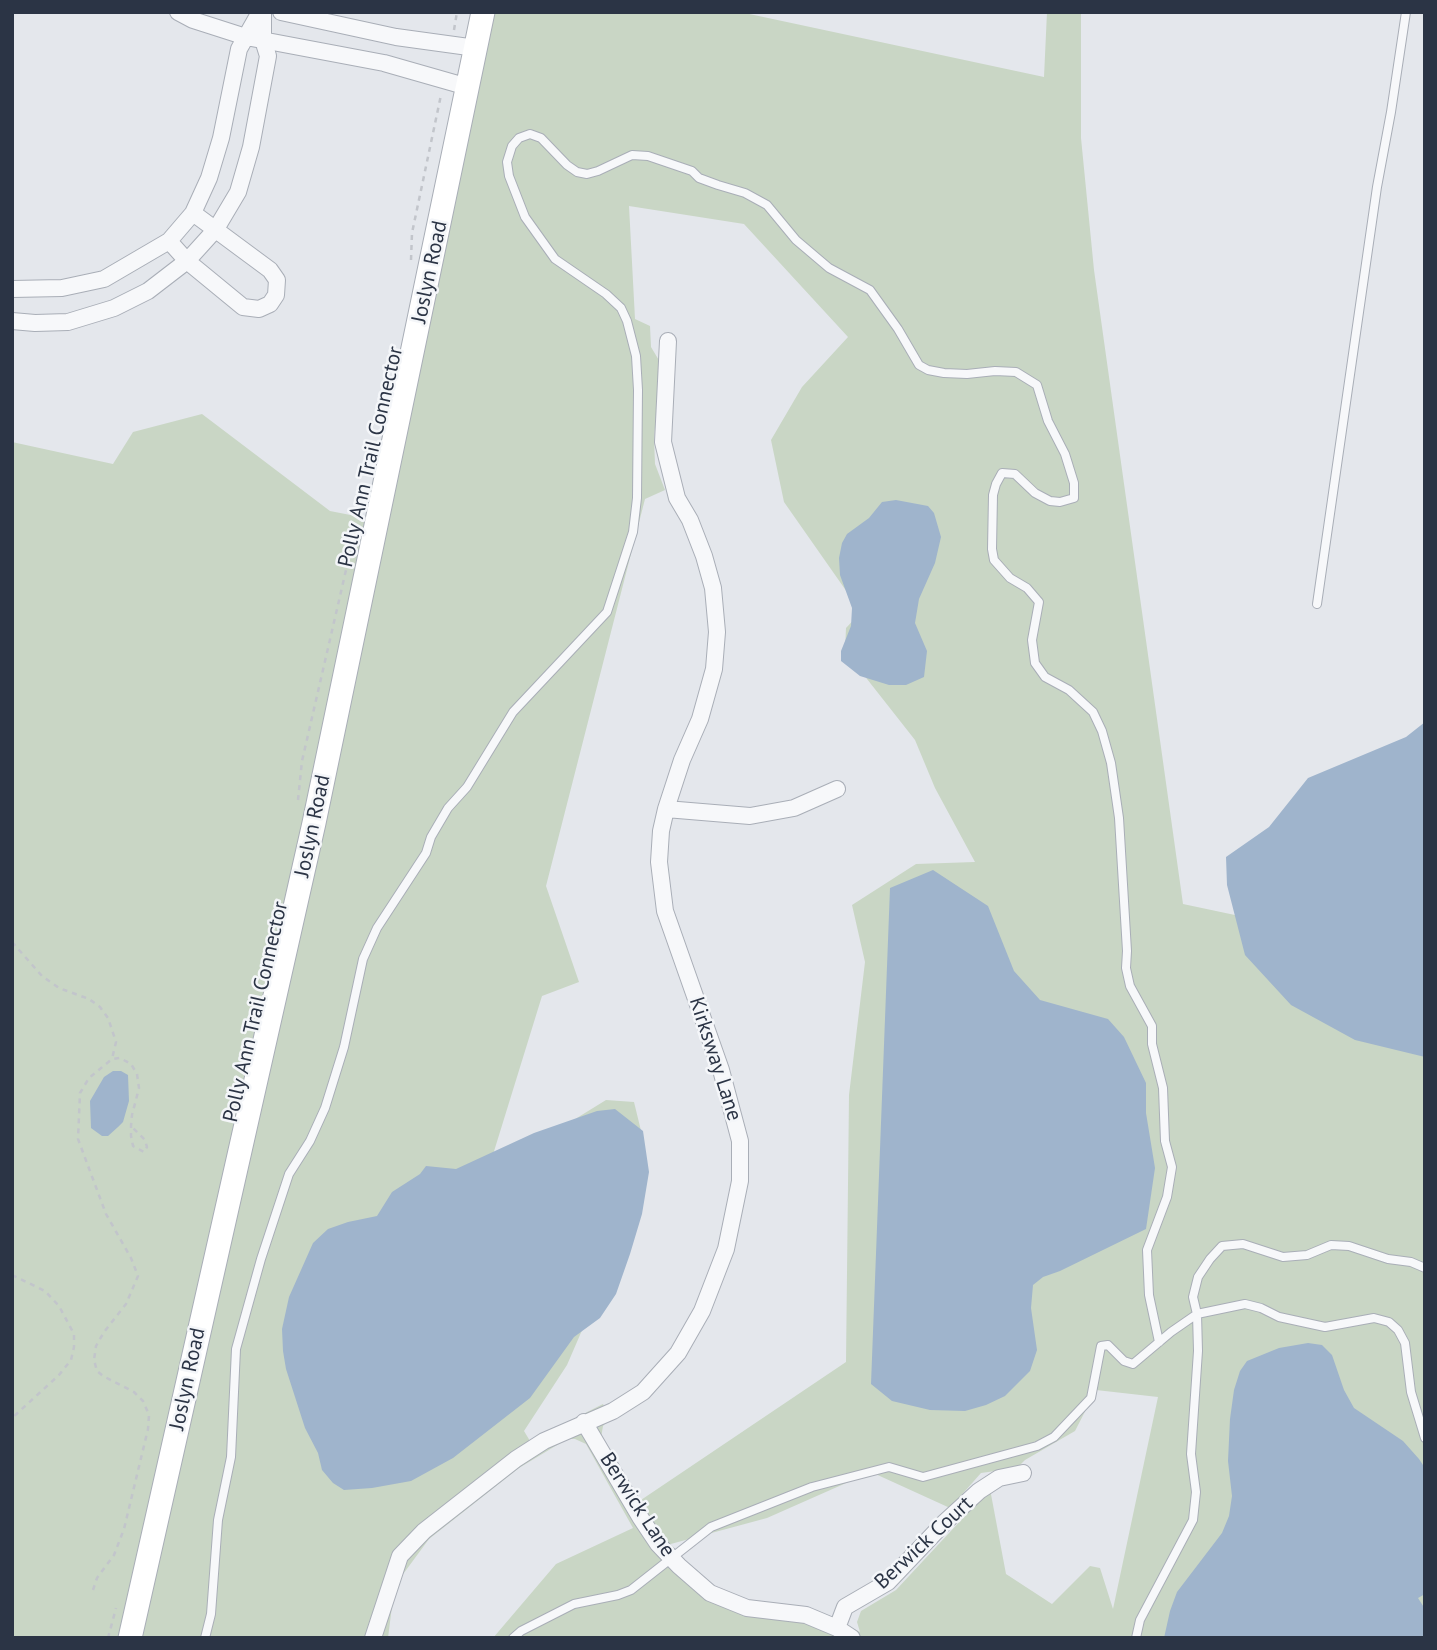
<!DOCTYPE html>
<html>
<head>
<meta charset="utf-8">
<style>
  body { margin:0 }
  #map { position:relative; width:1437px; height:1650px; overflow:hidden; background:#e4e7ec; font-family:"PT Sans",sans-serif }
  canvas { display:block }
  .frame { position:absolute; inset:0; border:14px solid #2b3445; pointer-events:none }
</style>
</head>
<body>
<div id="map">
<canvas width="1437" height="1650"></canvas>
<div class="frame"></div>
</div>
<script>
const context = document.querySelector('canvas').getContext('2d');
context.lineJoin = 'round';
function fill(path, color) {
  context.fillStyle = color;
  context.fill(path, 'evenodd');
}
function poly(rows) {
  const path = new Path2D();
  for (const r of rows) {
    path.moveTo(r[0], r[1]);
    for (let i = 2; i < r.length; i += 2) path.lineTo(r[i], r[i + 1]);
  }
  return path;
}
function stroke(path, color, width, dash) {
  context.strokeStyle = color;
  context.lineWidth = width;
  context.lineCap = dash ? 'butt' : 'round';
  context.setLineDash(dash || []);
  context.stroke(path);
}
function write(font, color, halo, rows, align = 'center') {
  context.font = font + ' "PT Sans",sans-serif';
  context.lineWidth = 5;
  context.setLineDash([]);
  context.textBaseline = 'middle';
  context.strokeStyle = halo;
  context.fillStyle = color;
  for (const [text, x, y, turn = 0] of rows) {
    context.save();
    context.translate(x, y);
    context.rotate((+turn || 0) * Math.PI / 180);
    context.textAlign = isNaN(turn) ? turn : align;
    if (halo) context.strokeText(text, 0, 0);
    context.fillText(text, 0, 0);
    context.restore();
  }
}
fill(poly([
  [492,12,740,12,1044,77,1047,12,1081,12,1081,138,1094,270,1183,904,1282,925,1425,815,1425,1638,493,1638,556,1564,633,1528,586,1444,575,1439,567,1439,519,1468,429,1539,398,1581,393,1598,388,1638,12,1638,12,442,113,464,133,432,202,414,330,511,386,522],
  [629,206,744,224,848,337,802,387,771,440,784,502,861,612,846,628,845,651,915,740,935,788,975,862,916,864,852,905,865,962,849,1095,846,1362,638,1502,601,1438,603,1426,610,1418,603,1404,530,1441,524,1431,567,1365,599,1291,644,1143,634,1102,606,1100,525,1150,491,1161,542,996,579,982,546,886,645,499,665,490,655,464,654,439,656,415,662,383,660,362,651,347,650,326,635,319],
  [1096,1390,1158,1397,1113,1609,1100,1568,1090,1566,1052,1604,1006,1574,990,1489,896,1590,861,1611,857,1622,860,1632,836,1619,811,1610,787,1605,747,1601,705,1584,667,1545,767,1518,871,1472,950,1508,981,1473,1017,1468,1025,1460,1075,1431]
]), '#c9d6c5');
fill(poly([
  [896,500,928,506,934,513,941,537,935,563,919,599,915,623,927,651,924,677,906,685,889,685,860,676,841,661,841,651,851,626,852,608,840,575,839,558,842,543,847,534,869,518,882,502],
  [1425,722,1425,1057,1355,1040,1291,1005,1245,955,1227,885,1226,857,1269,827,1308,778,1406,737],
  [933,870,988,906,1014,971,1040,1000,1108,1019,1124,1037,1146,1083,1146,1113,1155,1168,1146,1229,1060,1271,1043,1277,1033,1285,1031,1308,1037,1350,1030,1371,1005,1396,986,1405,965,1411,930,1410,892,1401,871,1384,890,888],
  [113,1071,121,1071,128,1075,129,1101,123,1122,118,1127,108,1136,102,1136,91,1128,90,1101,104,1077],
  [615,1109,643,1131,649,1172,642,1214,630,1254,616,1294,600,1318,574,1337,530,1398,453,1458,411,1481,372,1488,344,1490,333,1483,322,1470,318,1453,305,1428,286,1369,283,1351,282,1329,289,1297,313,1243,328,1229,348,1222,377,1216,392,1192,420,1174,426,1166,456,1169,534,1133,597,1111],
  [1308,1343,1322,1345,1332,1355,1344,1390,1354,1408,1403,1441,1419,1459,1425,1468,1425,1594,1418,1598,1425,1609,1425,1638,1164,1638,1170,1611,1177,1592,1222,1533,1229,1516,1232,1496,1228,1461,1230,1419,1234,1390,1240,1371,1247,1361,1279,1348]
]), '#9fb4cc');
const lane = poly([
  [1317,604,1377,187,1391,112,1406,12],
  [205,1638,211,1614,218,1520,231,1457,236,1349,261,1259,289,1174,310,1141,325,1108,344,1047,363,959,377,928,426,853,431,837,448,808,467,787,513,712,607,612,633,532,637,498,638,390,636,356,627,321,621,308,606,294,555,259,525,217,509,176,507,162,512,146,519,138,530,134,541,138,567,165,577,172,587,174,598,171,632,155,648,156,692,171,699,178,718,185,745,193,767,205,796,240,829,268,870,290,898,329,919,365,928,370,944,373,967,374,995,371,1016,372,1037,385,1048,421,1065,454,1074,483,1074,498,1060,502,1050,501,1035,493,1015,474,1002,473,996,484,993,495,992,549,994,560,1010,578,1027,588,1039,602,1032,640,1035,663,1045,677,1069,690,1093,712,1102,731,1111,763,1119,818,1127,951,1126,968,1130,986,1152,1026,1152,1044,1163,1088,1165,1141,1172,1167,1167,1197,1147,1250,1149,1295,1159,1342],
  [513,1638,521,1631,574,1604,618,1595,631,1590,711,1527,812,1487,889,1467,923,1477,1037,1446,1054,1437,1091,1398,1101,1346,1108,1345,1124,1361,1133,1364,1171,1332,1197,1314,1193,1297,1198,1277,1210,1259,1222,1246,1243,1244,1283,1257,1307,1255,1331,1245,1349,1246,1388,1259,1411,1262,1425,1268],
  [1136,1638,1140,1620,1193,1520,1196,1492,1191,1454,1198,1351,1197,1314,1245,1304,1261,1308,1279,1317,1325,1327,1374,1318,1389,1322,1398,1330,1405,1343,1411,1392,1425,1438]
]);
const street = poly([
  [178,12,193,20,246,37,384,63,468,87],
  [281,12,396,37,476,48],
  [169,241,187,261,243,307,259,309,270,304,276,295,277,280,270,270,193,213],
  [12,289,62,288,104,279,169,241,193,213,209,178,221,138,239,49,260,12],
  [12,321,35,323,68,322,114,308,148,291,187,261,216,229,238,192,251,147,268,56,263,40,263,12],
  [666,809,750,816,794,808,837,789],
  [584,1422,640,1517,658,1544,679,1566,710,1593,747,1608,806,1615,837,1628,852,1638],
  [837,1628,845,1607,888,1582,944,1523,979,1491,999,1478,1023,1473],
  [373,1638,400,1556,424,1531,516,1459,544,1441,613,1411,643,1392,678,1353,702,1311,726,1249,740,1181,740,1141,721,1070,665,911,659,862,661,831,666,809,682,760,700,719,714,669,717,632,713,588,704,556,690,520,677,498,663,442,668,341]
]);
const secondary = poly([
  [130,1638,314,823,483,12]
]);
stroke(lane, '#a9aeb7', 10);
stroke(street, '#a9aeb7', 18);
stroke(secondary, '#a9aeb7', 25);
stroke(poly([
  [454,30,457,12],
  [411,260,412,233,441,95],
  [298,800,302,761,346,570],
  [12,942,42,976,59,988,89,999,100,1007,108,1018,116,1042,112,1059],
  [12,1275,45,1291,59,1306,74,1334,74,1347,71,1360,59,1375,12,1418],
  [93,1590,97,1578,114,1555,124,1529,148,1429,149,1415,143,1401,134,1392,103,1376,97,1371,94,1360,96,1346,104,1332,126,1304,138,1276,131,1258,106,1214,78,1139,80,1093,89,1078,112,1059,120,1058,131,1064,137,1074,139,1088,132,1115,131,1126,131,1136,133,1146,144,1152,147,1147,145,1140,131,1126],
  [108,1638,116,1608]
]), '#c2c5cb', 2.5, [5, 5]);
stroke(lane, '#f7f8fa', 8);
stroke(street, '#f7f8fa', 16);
stroke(secondary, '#fff', 23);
write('21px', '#2b3445', '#f4f6f9', [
  ["Joslyn Road",430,272,-78],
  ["Polly Ann Trail Connector",371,457,-77],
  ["Joslyn Road",313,826,-78],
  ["Polly Ann Trail Connector",256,1012,-77],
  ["Kirksway Lane",715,1059,72],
  ["Joslyn Road",188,1379,-78],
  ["Berwick Lane",637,1505,57],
  ["Berwick Court",924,1543,-43]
]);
</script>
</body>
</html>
